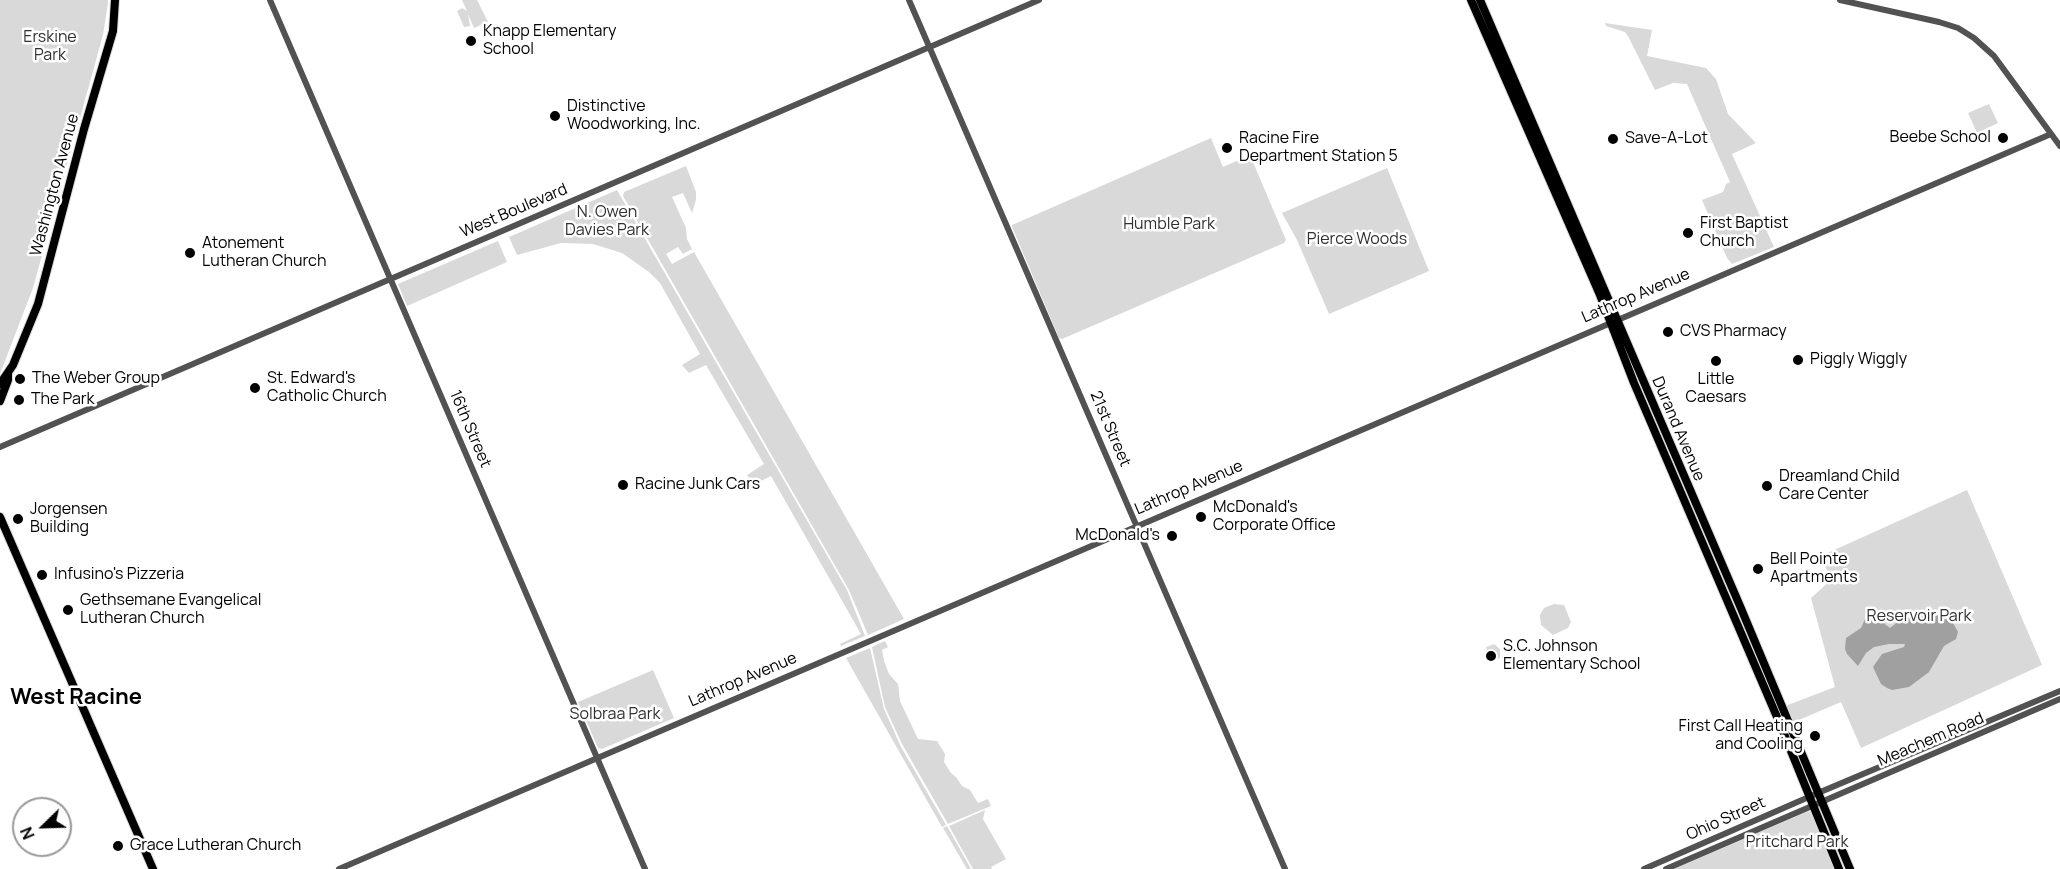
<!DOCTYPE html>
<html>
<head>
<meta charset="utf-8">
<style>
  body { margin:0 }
  #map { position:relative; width:2060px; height:869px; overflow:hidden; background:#fff; font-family:Manrope,sans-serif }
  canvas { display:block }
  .north { position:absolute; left:12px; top:797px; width:60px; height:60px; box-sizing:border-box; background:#fff; border:2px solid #999; border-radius:50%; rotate:247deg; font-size:16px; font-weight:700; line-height:24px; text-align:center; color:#000 }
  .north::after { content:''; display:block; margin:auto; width:21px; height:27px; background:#000; clip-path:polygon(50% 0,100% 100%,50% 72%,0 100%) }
</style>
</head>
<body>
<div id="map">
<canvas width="2060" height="869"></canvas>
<div class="north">N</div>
</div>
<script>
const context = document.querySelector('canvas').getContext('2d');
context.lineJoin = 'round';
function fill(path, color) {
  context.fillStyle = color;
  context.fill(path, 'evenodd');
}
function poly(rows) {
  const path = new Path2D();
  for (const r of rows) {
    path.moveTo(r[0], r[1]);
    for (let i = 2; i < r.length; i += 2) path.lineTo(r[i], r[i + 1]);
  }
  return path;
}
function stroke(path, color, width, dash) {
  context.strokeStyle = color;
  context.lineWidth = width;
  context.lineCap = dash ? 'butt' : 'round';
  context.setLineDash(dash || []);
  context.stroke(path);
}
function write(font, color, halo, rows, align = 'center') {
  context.font = font + ' Manrope,sans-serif';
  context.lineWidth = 5;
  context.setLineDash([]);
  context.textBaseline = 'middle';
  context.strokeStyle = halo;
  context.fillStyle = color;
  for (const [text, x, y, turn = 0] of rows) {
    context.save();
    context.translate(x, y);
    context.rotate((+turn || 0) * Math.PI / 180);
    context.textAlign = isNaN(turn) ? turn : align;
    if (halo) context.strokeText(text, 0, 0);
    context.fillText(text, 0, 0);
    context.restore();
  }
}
fill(poly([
  [0,0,108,0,108,3,103,35,33,288,0,374],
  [462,0,477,0,488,22,474,28,468,14,470,26,464,27,457,11,462,8,467,11],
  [1605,23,1652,30,1647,56,1706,68,1716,79,1728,114,1756,143,1732,154,1774,247,1732,264,1727,258,1702,200,1723,192,1726,184,1730,182,1687,84,1673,83,1655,90,1628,36,1625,32,1606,26],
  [1989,104,1998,123,1977,133,1968,113],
  [1211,138,1223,167,1250,155,1286,240,1284,243,1062,339,1059,338,1012,227,1012,225],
  [686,166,696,192,696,200,692,213,683,193,672,197,686,228,687,239,692,249,683,254,678,247,666,254,672,264,694,252,904,619,868,635,849,590,623,196,624,192],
  [1387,168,1429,271,1329,314,1297,240,1282,213],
  [617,190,847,590,865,636,841,646,840,644,861,634,771,476,753,485,747,475,764,464,706,365,689,373,682,365,700,354,660,283,649,272,622,253,593,244,561,243,517,255,509,237],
  [498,241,507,262,407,306,398,284],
  [1967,490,2042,665,1861,748,1841,702,1792,723,1785,706,1835,687,1811,598,1831,580,1821,556],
  [1554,604,1564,605,1571,622,1568,628,1553,635,1541,625,1540,615,1544,608],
  [885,641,888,647,882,650,884,661,889,674,898,684,900,701,918,739,937,741,945,754,944,762,951,773,956,777,962,786,970,790,978,803,988,799,991,806,948,824,902,744,885,707,872,647],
  [1494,644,1500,649,1500,658,1492,661,1486,647],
  [870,648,884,709,901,747,946,825,942,827,846,658],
  [653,670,674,718,602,749,598,748,578,702],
  [985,810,983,819,1006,859,991,867,992,869,973,869,949,826],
  [1809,811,1813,815,1834,869,1674,869],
  [947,826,971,869,967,869,943,828]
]), '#d9d9d9');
fill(poly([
  [1923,611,1934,613,1953,623,1958,632,1956,639,1944,646,1929,672,1909,687,1892,690,1887,688,1881,684,1873,667,1882,654,1904,647,1905,644,1889,644,1874,647,1866,653,1858,666,1847,654,1845,649,1846,638,1861,628,1865,619,1872,618,1882,622,1890,628,1899,621]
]), '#a0a0a0');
const major = poly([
  [1471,0,1600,295,1634,383,1780,724,1839,869],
  [1480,0,1740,606,1850,869],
  [0,384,13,365,38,304,84,129,113,31,115,0],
  [0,401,8,380,8,373],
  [0,517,153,869]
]);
stroke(major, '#dbdbdb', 10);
stroke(poly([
  [270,0,645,869],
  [909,0,1285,869],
  [1840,0,1939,22,1958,28,1974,38,1994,56,2060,146],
  [0,447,1039,0],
  [339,869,2051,134],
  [1644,869,1818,793,2060,691],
  [1666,869,2060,699]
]), '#525252', 6);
stroke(major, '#000', 8);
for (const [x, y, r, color] of [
  [471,41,6,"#000"],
  [555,116,6,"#000"],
  [2003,138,6,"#000"],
  [1613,139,6,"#000"],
  [1227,148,6,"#000"],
  [1688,233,6,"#000"],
  [190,253,6,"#000"],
  [1668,332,6,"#000"],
  [1798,360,6,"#000"],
  [1716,361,6,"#000"],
  [20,379,6,"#000"],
  [255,388,6,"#000"],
  [19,400,6,"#000"],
  [623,485,6,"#000"],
  [1767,486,6,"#000"],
  [1201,517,6,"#000"],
  [18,519,6,"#000"],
  [1172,536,6,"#000"],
  [1758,569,6,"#000"],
  [42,575,6,"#000"],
  [68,610,6,"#000"],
  [1491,656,6,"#000"],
  [1815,736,6,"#000"],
  [118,846,6,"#000"]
]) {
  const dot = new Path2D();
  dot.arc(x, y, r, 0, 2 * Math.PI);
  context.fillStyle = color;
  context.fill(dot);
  stroke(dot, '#fff', 2);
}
write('16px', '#000', '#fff', [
  ["Knapp Elementary",483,32],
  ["School",483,50],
  ["Distinctive",567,107],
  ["Woodworking, Inc.",567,125],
  ["Beebe School",1991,138,"right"],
  ["Racine Fire",1239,139],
  ["Department Station 5",1239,157],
  ["Save-A-Lot",1625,139],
  ["First Baptist",1700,224],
  ["Church",1700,242],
  ["Atonement",202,244],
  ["Lutheran Church",202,262],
  ["CVS Pharmacy",1680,332],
  ["Piggly Wiggly",1810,360],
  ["The Weber Group",32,379],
  ["St. Edward's",267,379],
  ["Catholic Church",267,397],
  ["Little",1716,380,"center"],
  ["Caesars",1716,398,"center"],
  ["The Park",31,400],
  ["Dreamland Child",1779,477],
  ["Care Center",1779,495],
  ["Racine Junk Cars",635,485],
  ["McDonald's",1213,508],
  ["Corporate Office",1213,526],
  ["Jorgensen",30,510],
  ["Building",30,528],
  ["McDonald's",1160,536,"right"],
  ["Bell Pointe",1770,560],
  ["Apartments",1770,578],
  ["Infusino's Pizzeria",54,575],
  ["Gethsemane Evangelical",80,601],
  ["Lutheran Church",80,619],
  ["S.C. Johnson",1503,647],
  ["Elementary School",1503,665],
  ["First Call Heating",1803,727,"right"],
  ["and Cooling",1803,745,"right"],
  ["Grace Lutheran Church",130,846]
], 'left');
write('16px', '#303030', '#fff', [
  ["Erskine",50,38],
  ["Park",50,56],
  ["N. Owen",607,213],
  ["Davies Park",607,231],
  ["Humble Park",1169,225],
  ["Pierce Woods",1357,240],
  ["Reservoir Park",1919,617],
  ["Solbraa Park",615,715],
  ["Pritchard Park",1797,843]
]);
write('16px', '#000', '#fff', [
  ["Washington Avenue",55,185,-75],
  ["West Boulevard",514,211,-23],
  ["Lathrop Avenue",1636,296,-23],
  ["16th Street",470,429,67],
  ["21st Street",1110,429,67],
  ["Durand Avenue",1678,429,67],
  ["Lathrop Avenue",1189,488,-23],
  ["Lathrop Avenue",743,680,-23],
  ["Meachem Road",1931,740,-23],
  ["Ohio Street",1726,819,-24]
]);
write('bold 22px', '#000', '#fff', [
  ["West Racine",76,698]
]);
</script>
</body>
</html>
